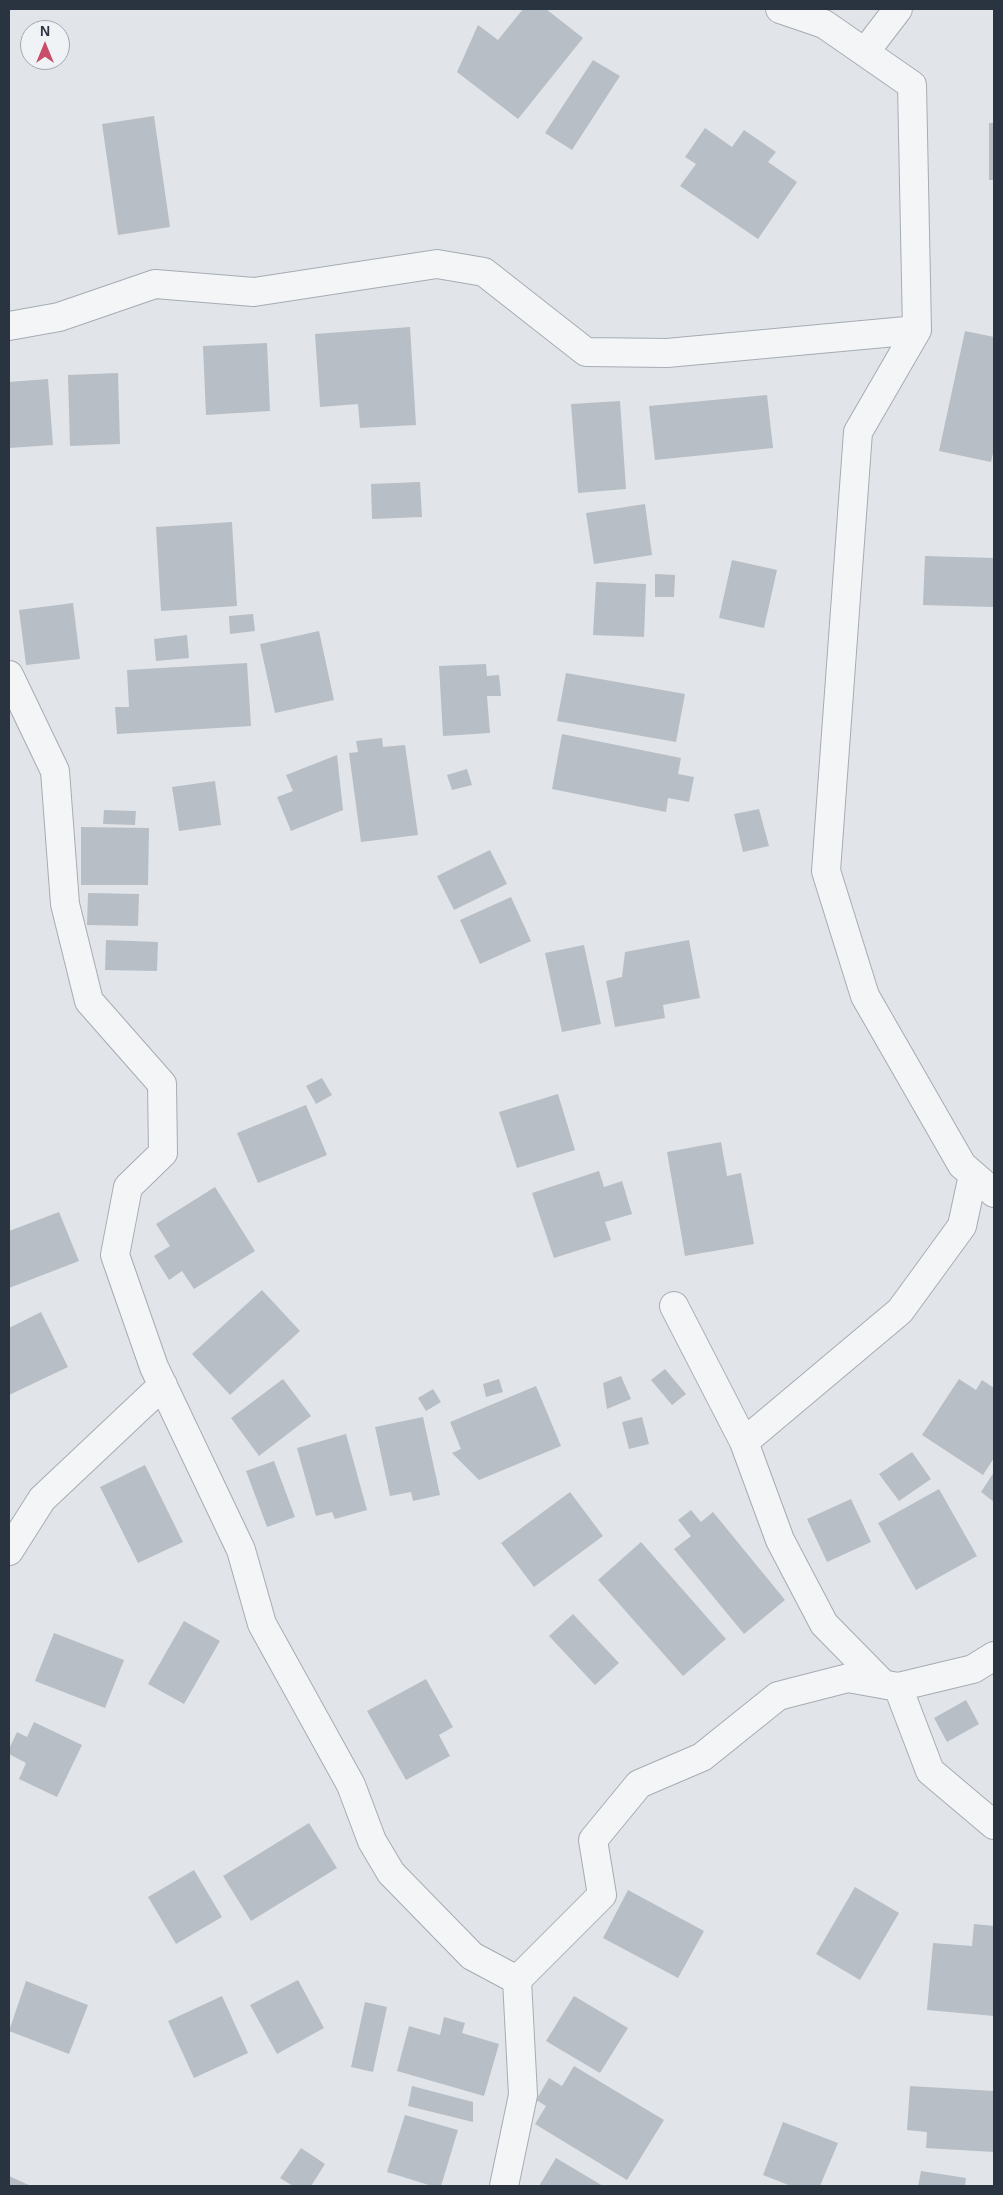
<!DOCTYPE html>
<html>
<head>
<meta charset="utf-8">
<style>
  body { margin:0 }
  #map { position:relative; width:1003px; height:2195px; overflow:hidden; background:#e1e5e9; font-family:Arial,sans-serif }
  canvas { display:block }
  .frame { position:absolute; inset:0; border:10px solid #2a3440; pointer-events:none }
  .north { position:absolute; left:20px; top:20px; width:50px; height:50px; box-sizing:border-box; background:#f0f3f6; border:1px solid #a1a7ad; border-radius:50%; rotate:0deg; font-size:14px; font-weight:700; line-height:20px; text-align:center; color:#2a3440 }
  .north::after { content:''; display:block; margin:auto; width:18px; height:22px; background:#c74d68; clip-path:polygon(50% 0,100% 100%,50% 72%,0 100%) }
</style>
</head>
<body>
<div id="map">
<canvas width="1003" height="2195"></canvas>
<div class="frame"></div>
<div class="north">N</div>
</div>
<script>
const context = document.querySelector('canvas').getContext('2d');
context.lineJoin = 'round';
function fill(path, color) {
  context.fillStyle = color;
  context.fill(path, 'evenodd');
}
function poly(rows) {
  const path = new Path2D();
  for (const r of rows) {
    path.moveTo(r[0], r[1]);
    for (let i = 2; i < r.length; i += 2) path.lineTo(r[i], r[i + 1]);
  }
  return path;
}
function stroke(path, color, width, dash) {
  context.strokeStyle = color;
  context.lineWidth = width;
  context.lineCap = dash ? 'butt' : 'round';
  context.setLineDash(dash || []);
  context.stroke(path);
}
fill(poly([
  [523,9,546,9,583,38,518,119,457,72,478,25,498,40],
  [593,60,620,76,572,150,545,133],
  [154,116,170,227,118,235,102,124],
  [989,123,994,123,994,180,989,180],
  [705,128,732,147,744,130,776,152,768,162,797,182,758,239,680,186,696,164,685,157],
  [410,327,416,425,360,428,358,404,320,407,315,334],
  [965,331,994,337,994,449,991,462,939,451],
  [267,343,270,411,206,415,203,346],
  [118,373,120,444,70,446,68,375],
  [48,379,53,445,9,448,9,382],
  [767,395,773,448,655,460,649,406],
  [620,401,626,489,578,493,571,404],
  [420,482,422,517,372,519,371,484],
  [645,504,652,555,594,564,586,513],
  [232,522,237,606,161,611,156,527],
  [925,556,994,558,994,607,923,605],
  [732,560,777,570,764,628,719,618],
  [655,574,675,575,674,597,655,597],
  [596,582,646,584,644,637,593,635],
  [73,603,80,659,26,665,19,610],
  [253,614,255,631,230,634,229,616],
  [319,631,334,700,275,713,260,644],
  [187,635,189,658,156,661,154,639],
  [247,663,251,726,117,734,115,707,129,707,127,670],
  [486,664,487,676,499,675,501,696,487,696,490,733,443,736,439,666],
  [566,673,685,694,676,742,557,721],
  [562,734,681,758,678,774,694,777,689,802,668,798,666,812,552,789],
  [382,738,383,747,405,745,418,835,361,842,349,753,358,752,356,741],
  [337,755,343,810,291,831,277,797,293,791,286,775],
  [467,769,472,785,452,790,447,775],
  [215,781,221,825,179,831,172,787],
  [759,809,769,846,743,852,734,814],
  [104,810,136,811,135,825,103,824],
  [81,827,149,828,148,885,81,885],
  [490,850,507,884,454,910,437,876],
  [88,893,139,894,138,926,87,925],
  [511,897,531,941,480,964,460,920],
  [106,940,158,942,157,971,105,970],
  [689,940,700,998,663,1005,665,1018,615,1027,606,981,622,977,625,952],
  [584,945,601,1024,562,1032,545,953],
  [322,1078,332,1095,316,1104,306,1086],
  [558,1094,575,1150,517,1168,499,1112],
  [306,1105,327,1155,258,1183,237,1133],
  [721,1142,727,1176,741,1173,754,1244,685,1256,667,1152],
  [599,1171,604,1187,622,1181,632,1214,605,1222,611,1240,554,1258,532,1193],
  [215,1187,255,1251,194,1289,182,1271,169,1280,154,1256,170,1246,156,1224],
  [59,1212,79,1261,9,1288,9,1231],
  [262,1290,300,1331,230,1395,192,1354],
  [41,1312,68,1367,9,1395,9,1328],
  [665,1369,686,1394,672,1405,651,1380],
  [621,1376,631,1399,607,1409,603,1383],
  [283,1379,311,1416,259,1456,231,1418],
  [499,1379,503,1392,486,1397,483,1384],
  [959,1379,976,1390,982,1380,994,1388,994,1458,983,1475,922,1435],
  [536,1386,561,1446,479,1480,452,1453,461,1449,450,1422],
  [433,1389,441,1402,426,1411,418,1398],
  [423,1417,440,1495,413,1501,411,1492,390,1496,375,1427],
  [642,1417,649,1444,629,1449,622,1422],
  [346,1434,367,1510,335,1519,332,1512,316,1516,297,1448],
  [912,1452,931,1479,899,1501,879,1474],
  [274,1461,295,1517,267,1527,246,1471],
  [145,1465,183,1542,138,1563,100,1487],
  [994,1472,994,1502,981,1492],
  [939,1489,977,1556,916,1590,878,1523],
  [570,1492,603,1536,534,1587,501,1543],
  [851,1499,871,1542,827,1562,807,1519],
  [691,1510,701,1522,713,1512,785,1600,744,1634,674,1549,691,1536,678,1520],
  [641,1542,726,1639,683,1676,598,1580],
  [573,1614,619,1663,595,1685,549,1636],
  [184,1621,220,1641,184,1704,148,1684],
  [54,1633,124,1660,105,1708,35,1681],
  [426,1679,453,1727,439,1735,450,1756,406,1780,367,1711],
  [966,1700,979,1724,947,1742,934,1718],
  [34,1722,82,1745,57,1797,19,1779,26,1763,9,1754,9,1749,17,1732,27,1737],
  [309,1823,337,1868,251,1921,223,1876],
  [194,1870,222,1917,176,1944,148,1897],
  [855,1887,899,1913,860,1980,816,1954],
  [628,1890,704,1931,678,1978,603,1938],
  [974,1924,994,1926,994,2016,927,2010,933,1943,972,1946],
  [298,1980,324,2028,277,2054,250,2005],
  [26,1981,88,2005,69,2054,9,2031],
  [222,1996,248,2053,194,2078,168,2021],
  [574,1996,628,2028,600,2073,546,2041],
  [365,2002,387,2007,373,2072,351,2067],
  [444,2017,465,2023,462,2033,499,2044,484,2096,397,2071,409,2026,440,2035],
  [574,2066,664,2120,627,2180,535,2124,546,2106,536,2100,549,2078,562,2086],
  [412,2086,473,2102,473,2122,408,2106],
  [910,2086,994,2091,994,2152,926,2148,927,2132,907,2130],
  [405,2115,458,2130,441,2186,432,2186,387,2172],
  [783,2122,838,2143,820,2186,791,2186,763,2175],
  [301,2148,325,2164,311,2186,293,2186,280,2178],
  [556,2158,603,2186,539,2186],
  [921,2171,966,2178,965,2186,918,2186],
  [9,2176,31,2186,9,2186]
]), '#b8bec5');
const street = poly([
  [780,9,824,24,912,85,917,330,858,432,826,871,865,996,962,1165,994,1193],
  [865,52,898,9],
  [9,326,59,317,155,284,254,292,437,264,484,272,586,352,667,353,917,330],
  [9,675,55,771,65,904,89,1001,162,1084,163,1153,128,1187,115,1255,154,1367,241,1550,262,1624,351,1785,372,1841,391,1873,472,1956,517,1980,523,2095,504,2186],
  [674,1306,744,1442,780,1540,824,1624,883,1684],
  [744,1442,900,1311,962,1226,973,1175],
  [9,1551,42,1499,163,1385],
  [898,1687,930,1771,994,1825],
  [517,1980,602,1895,593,1840,639,1784,702,1757,778,1696,848,1678,898,1687,973,1669,994,1656]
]);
stroke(street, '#a6acb3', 30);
stroke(street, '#f3f5f7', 28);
</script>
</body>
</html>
